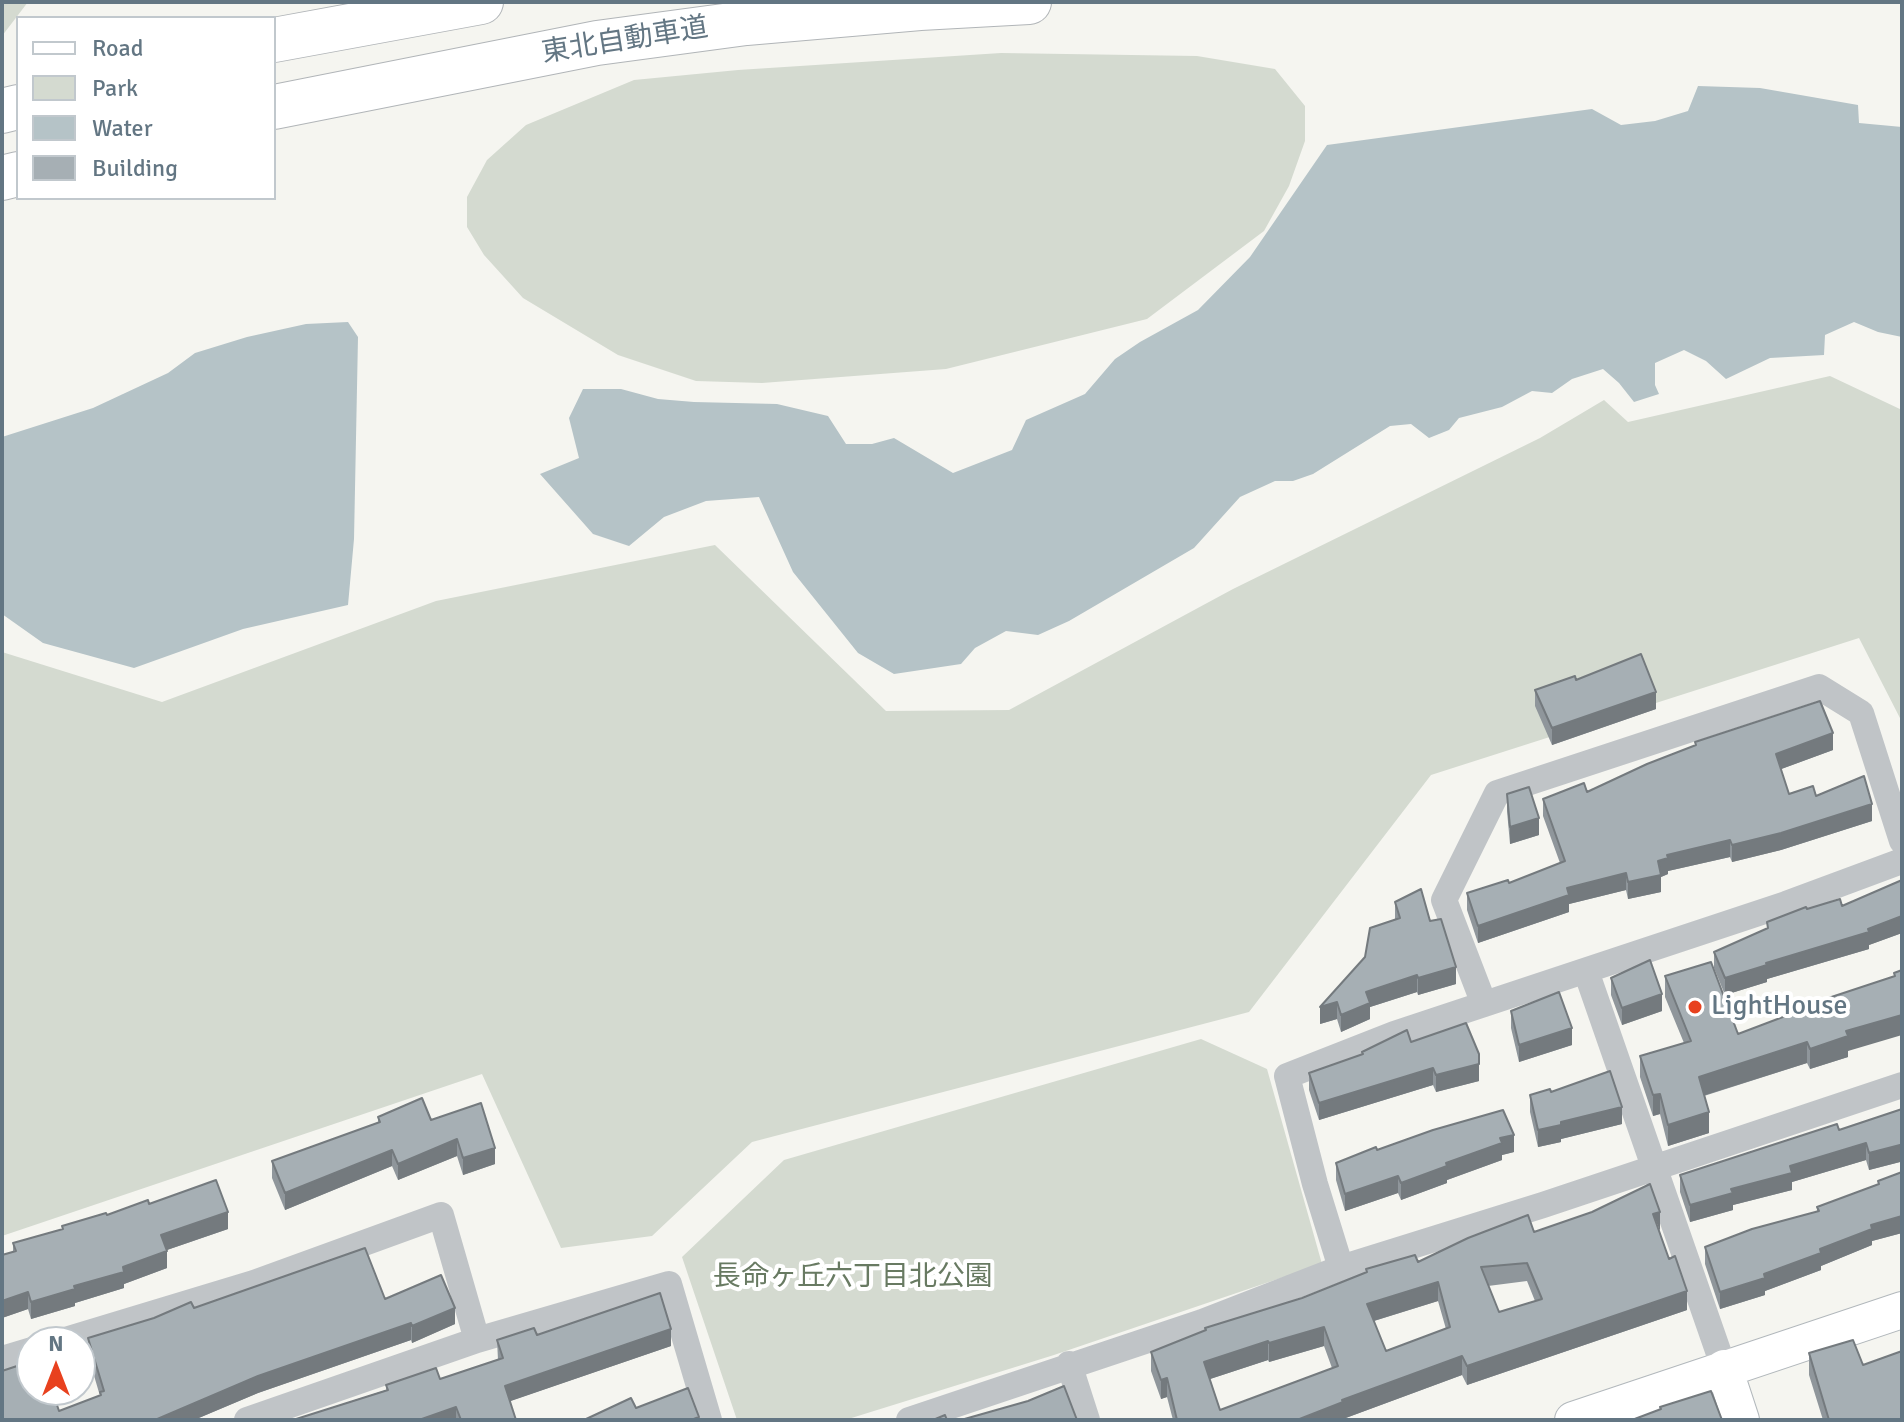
<!DOCTYPE html>
<html>
<head>
<meta charset="utf-8">
<style>
  body { margin:0 }
  #map { position:relative; width:1904px; height:1422px; overflow:hidden; background:#f5f5f0; font-family:Signika,sans-serif }
  canvas { display:block }
  .frame { position:absolute; inset:0; border:4px solid #637683; pointer-events:none }
  .legend { position:absolute; left:16px; top:16px; width:260px; height:184px; box-sizing:border-box; background:#fff; border:2px solid #c1c8cd; margin:0; padding:10px 14px; list-style:none; font-size:24px; color:#637683 }
  .legend li { display:flex; align-items:center; gap:16px; height:40px }
  .legend b { width:40px; border:2px solid #c1c8cd }
  .north { position:absolute; left:16px; top:1326px; width:80px; height:80px; box-sizing:border-box; background:#fff; border:2px solid #c1c8cd; border-radius:50%; rotate:0deg; font-size:22px; font-weight:700; line-height:32px; text-align:center; color:#637683 }
  .north::after { content:''; display:block; margin:auto; width:28px; height:36px; background:#e8411e; clip-path:polygon(50% 0,100% 100%,50% 72%,0 100%) }
</style>
</head>
<body>
<div id="map">
<canvas width="1904" height="1422"></canvas>
<div class="frame"></div>
<ul class="legend">
<li><b style="height:10px;background:#fff"></b>Road</li>
<li><b style="height:22px;background:#d4dad0"></b>Park</li>
<li><b style="height:22px;background:#b5c3c7"></b>Water</li>
<li><b style="height:22px;background:#a6afb4"></b>Building</li>
</ul>
<div class="north">N</div>
</div>
<script>
const context = document.querySelector('canvas').getContext('2d');
context.lineJoin = 'round';
function fill(path, color) {
  context.fillStyle = color;
  context.fill(path, 'evenodd');
}
function poly(rows) {
  const path = new Path2D();
  for (const r of rows) {
    path.moveTo(r[0], r[1]);
    for (let i = 2; i < r.length; i += 2) path.lineTo(r[i], r[i + 1]);
  }
  return path;
}
function stroke(path, color, width, dash) {
  context.strokeStyle = color;
  context.lineWidth = width;
  context.lineCap = dash ? 'butt' : 'round';
  context.setLineDash(dash || []);
  context.stroke(path);
}
function write(font, color, halo, rows, align = 'center') {
  context.font = font + ' Signika,"Noto Sans JP",sans-serif';
  context.lineWidth = 8;
  context.setLineDash([]);
  context.textBaseline = 'middle';
  context.strokeStyle = halo;
  context.fillStyle = color;
  for (const [text, x, y, turn = 0] of rows) {
    context.save();
    context.translate(x, y);
    context.rotate((+turn || 0) * Math.PI / 180);
    context.textAlign = isNaN(turn) ? turn : align;
    if (halo) context.strokeText(text, 0, 0);
    context.fillText(text, 0, 0);
    context.restore();
  }
}
fill(poly([
  [2,2,28,2,2,36],
  [1001,53,1197,56,1275,69,1305,106,1305,141,1289,186,1264,231,1147,319,946,369,762,383,696,381,618,355,523,298,484,255,467,227,467,197,487,160,526,125,634,80,738,70],
  [1830,376,1902,410,1902,722,1859,638,1431,775,1249,1012,752,1142,652,1236,561,1248,482,1074,2,1236,2,652,162,702,436,601,715,545,886,711,1009,710,1233,589,1540,438,1604,400,1628,422],
  [1201,1039,1267,1069,1322,1264,1054,1355,845,1420,737,1420,682,1257,784,1160]
]), '#d4dad0');
fill(poly([
  [1698,86,1760,88,1858,105,1859,123,1902,127,1902,337,1878,332,1854,322,1825,335,1824,355,1770,358,1726,379,1706,361,1684,350,1655,363,1655,385,1659,394,1634,402,1619,383,1603,369,1572,379,1552,393,1532,391,1502,407,1459,418,1449,430,1429,438,1411,424,1390,426,1313,474,1293,481,1275,481,1240,497,1194,548,1069,621,1038,635,1006,631,975,648,961,664,894,674,858,653,793,572,759,497,706,501,664,517,629,546,593,534,540,474,579,458,569,418,583,389,621,389,658,399,694,402,777,404,828,416,846,444,872,444,894,438,953,473,1012,450,1026,420,1085,394,1115,359,1140,342,1198,310,1250,257,1327,145,1592,109,1621,125,1655,121,1688,111],
  [348,322,358,337,354,539,348,605,243,629,134,668,43,643,2,614,2,437,93,408,168,373,195,353,247,337,306,324]
]), '#b5c3c7');
const secondary = poly([
  [1724,1368,1741,1420],
  [1573,1420,1902,1310]
]);
const highway = poly([
  [274,40,481,2],
  [274,107,597,43,746,23,920,8,1029,2],
  [2,111,18,107],
  [2,178,18,174]
]);
stroke(secondary, '#b2b8bc', 38);
stroke(highway, '#b1b5b8', 46);
stroke(poly([
  [1586,971,1724,1368],
  [1484,1004,1444,900,1497,793,1819,687,1861,713,1902,841],
  [1341,1268,1315,1184,1287,1076,1394,1034,1786,904,1902,861],
  [59,1342,254,1283,441,1215,477,1340],
  [2,1359,32,1350],
  [1069,1364,1087,1420],
  [247,1420,477,1340,669,1284,709,1420],
  [909,1420,1202,1322,1341,1268,1543,1205,1902,1085]
]), '#c0c4c7', 26);
stroke(secondary, '#fff', 36);
stroke(highway, '#fff', 44);
fill(poly([
  [1576,680,1656,709,1552,745,1535,706,1535,690],
  [1695,742,1833,750,1781,769,1789,794,1816,796,1872,821,1781,850,1732,862,1730,857,1668,871,1668,874,1661,877,1661,892,1628,899,1626,890,1569,904,1569,912,1478,943,1467,910,1467,893,1509,883,1560,863,1543,816,1543,799,1587,792,1695,745],
  [1507,794,1539,835,1510,844,1507,811],
  [1902,880,1902,933,1869,945,1869,949,1767,979,1767,982,1725,995,1714,968,1714,952,1767,928,1767,922,1807,909,1842,906],
  [1395,902,1430,921,1456,984,1418,995,1417,992,1370,1007,1370,1019,1341,1032,1337,1019,1320,1024,1365,957,1395,919],
  [1902,970,1848,1051,1848,1057,1810,1069,1807,1063,1704,1096,1709,1133,1668,1146,1660,1114,1653,1116,1640,1077,1640,1056,1684,1043,1665,997,1665,976,1738,1034,1795,1013,1795,1009,1894,976],
  [1611,978,1662,1011,1622,1025,1611,995],
  [1511,1011,1572,1045,1519,1062,1511,1028],
  [1411,1042,1479,1081,1436,1092,1433,1085,1319,1120,1309,1090,1309,1073],
  [1551,1092,1622,1124,1561,1139,1561,1142,1538,1147,1530,1112,1530,1095],
  [1902,1109,1902,1170,1900,1162,1869,1170,1866,1160,1792,1182,1792,1190,1733,1205,1733,1210,1690,1222,1680,1192,1680,1175,1839,1130],
  [378,1117,431,1120,495,1164,463,1175,457,1156,398,1180,392,1166,285,1210,272,1178,272,1161,378,1123],
  [1377,1150,1514,1152,1502,1155,1502,1160,1447,1180,1447,1183,1401,1200,1398,1193,1345,1211,1336,1180,1336,1163],
  [1902,1172,1902,1233,1872,1241,1872,1245,1821,1266,1821,1270,1765,1291,1765,1295,1720,1309,1705,1264,1705,1247,1817,1212,1817,1207,1878,1184,1878,1181],
  [149,1204,228,1229,167,1250,167,1268,124,1284,124,1288,75,1303,75,1306,31,1319,28,1309,2,1318,2,1255,13,1252,13,1243,62,1229,62,1226],
  [1659,1231,1687,1310,1467,1385,1462,1375,1343,1419,1343,1420,1173,1420,1167,1397,1161,1399,1151,1371,1151,1352,1205,1331,1205,1328,1302,1298,1366,1272,1366,1269,1418,1262,1534,1232],
  [1527,1281,1535,1301,1499,1312,1488,1286],
  [1438,1301,1446,1329,1386,1351,1374,1321],
  [1324,1346,1332,1368,1220,1410,1210,1379,1268,1360,1269,1362],
  [385,1299,455,1324,412,1343,411,1340,258,1393,194,1420,2,1420,59,1411,100,1396,88,1355,88,1338,194,1308],
  [537,1335,671,1346,510,1401,516,1420,293,1420,386,1390,386,1385,440,1379,498,1360,497,1340],
  [1809,1353,1863,1365,1902,1420,1823,1420,1809,1375]
]), '#8f969b');
fill(poly([
  [1656,692,1656,709,1552,745,1552,728],
  [1833,733,1833,750,1776,771,1776,754],
  [1872,804,1872,821,1781,850,1732,862,1732,845],
  [1539,818,1539,835,1510,844,1510,827],
  [1730,840,1730,857,1668,871,1668,874,1661,877,1661,892,1628,899,1628,882,1667,855],
  [1626,873,1626,890,1569,904,1569,912,1478,943,1478,926,1567,888],
  [1902,916,1902,933,1869,945,1869,949,1767,979,1767,982,1725,995,1725,978,1766,963,1868,929],
  [1456,967,1456,984,1418,995,1418,978],
  [1417,975,1417,992,1370,1007,1370,1019,1341,1032,1341,1015,1366,992],
  [1662,994,1662,1011,1622,1025,1622,1008],
  [1337,1002,1337,1019,1320,1024,1320,1007],
  [1902,1015,1902,1035,1848,1051,1848,1057,1810,1069,1810,1049,1846,1031],
  [1572,1028,1572,1045,1519,1062,1519,1045],
  [1807,1042,1807,1063,1699,1097,1699,1077],
  [1479,1064,1479,1081,1436,1092,1436,1075],
  [1433,1068,1433,1085,1319,1120,1319,1103],
  [1660,1094,1660,1114,1653,1116,1653,1095],
  [1622,1107,1622,1124,1561,1139,1561,1142,1538,1147,1538,1130,1561,1122],
  [1709,1112,1709,1133,1668,1146,1668,1125],
  [1514,1135,1514,1152,1502,1155,1502,1160,1447,1180,1447,1183,1401,1200,1401,1183,1500,1138],
  [457,1139,457,1156,398,1180,398,1164],
  [1866,1143,1866,1160,1792,1182,1792,1190,1733,1205,1733,1210,1690,1222,1690,1205,1790,1166],
  [1900,1145,1900,1162,1869,1170,1869,1153],
  [495,1148,495,1164,463,1175,463,1158],
  [392,1150,392,1166,285,1210,285,1193],
  [1398,1176,1398,1193,1345,1211,1345,1194],
  [228,1212,228,1229,161,1252,161,1235],
  [1660,1212,1660,1231,1653,1214],
  [1902,1216,1902,1233,1872,1241,1872,1245,1821,1266,1821,1270,1765,1291,1765,1295,1720,1309,1720,1292,1820,1249,1871,1225],
  [167,1251,167,1268,124,1284,124,1288,75,1303,75,1306,31,1319,31,1302],
  [1438,1282,1438,1301,1367,1323,1367,1304],
  [1687,1291,1687,1310,1467,1385,1467,1366],
  [28,1292,28,1309,2,1318,2,1301],
  [455,1308,455,1324,412,1343,412,1326],
  [411,1323,411,1340,258,1393,194,1420,155,1420,258,1376],
  [1324,1327,1324,1346,1269,1362,1269,1343],
  [671,1329,671,1346,505,1403,505,1386],
  [1268,1341,1268,1360,1204,1381,1204,1362],
  [1462,1356,1462,1375,1343,1419,1343,1420,1297,1420,1342,1400],
  [1167,1378,1167,1397,1161,1399,1161,1380],
  [456,1407,456,1420,419,1420]
]), '#747a7e');
const building = poly([
  [1641,654,1656,692,1552,728,1535,690,1575,676,1576,680,1641,654],
  [1820,701,1833,733,1776,754,1789,794,1813,786,1816,796,1864,776,1872,804,1781,833,1732,845,1730,840,1667,855,1668,858,1658,861,1661,875,1628,882,1626,873,1567,888,1569,895,1478,926,1467,893,1508,880,1509,883,1565,861,1543,799,1584,783,1587,792,1647,764,1696,745,1695,742,1820,701],
  [1529,787,1539,818,1510,827,1507,794,1529,787],
  [1902,880,1902,916,1868,929,1869,932,1766,963,1767,965,1725,978,1714,952,1768,928,1767,922,1806,907,1807,909,1840,899,1842,906,1902,880],
  [1421,889,1430,921,1441,919,1456,967,1418,978,1417,975,1366,992,1370,1003,1341,1015,1337,1002,1320,1007,1365,957,1370,928,1400,918,1395,902,1421,889],
  [1650,960,1662,994,1622,1008,1611,978,1650,960],
  [1711,962,1738,1034,1796,1012,1795,1009,1895,976,1894,973,1902,970,1902,1015,1846,1031,1848,1036,1810,1049,1807,1042,1699,1077,1709,1112,1668,1125,1660,1094,1653,1095,1640,1056,1691,1041,1665,976,1711,962],
  [1559,992,1572,1028,1519,1045,1511,1011,1559,992],
  [1466,1023,1479,1054,1479,1064,1436,1075,1433,1068,1319,1103,1309,1073,1363,1054,1362,1052,1407,1030,1411,1042,1466,1023],
  [1610,1071,1622,1107,1561,1122,1561,1125,1538,1130,1530,1095,1550,1089,1551,1092,1610,1071],
  [422,1098,431,1120,481,1103,495,1148,463,1158,457,1139,398,1164,392,1150,285,1193,272,1161,380,1122,378,1117,422,1098],
  [1902,1109,1902,1153,1900,1145,1869,1153,1866,1143,1790,1166,1792,1173,1731,1189,1733,1193,1690,1205,1680,1175,1837,1124,1839,1130,1902,1109],
  [1503,1110,1514,1135,1500,1138,1502,1143,1446,1163,1447,1166,1401,1183,1398,1176,1345,1194,1336,1163,1376,1147,1377,1150,1433,1130,1503,1110],
  [1902,1172,1902,1216,1871,1225,1872,1229,1820,1249,1821,1253,1764,1274,1765,1278,1720,1292,1705,1247,1752,1229,1819,1211,1817,1207,1879,1184,1878,1181,1902,1172],
  [216,1180,228,1212,161,1235,167,1251,123,1267,124,1272,74,1286,75,1289,31,1302,28,1292,2,1301,2,1255,16,1251,13,1243,63,1229,62,1226,106,1213,107,1215,148,1200,149,1204,216,1180],
  [1650,1184,1660,1212,1653,1214,1669,1259,1675,1256,1687,1291,1467,1366,1462,1356,1342,1400,1343,1402,1297,1420,1177,1420,1167,1378,1161,1380,1151,1352,1206,1330,1205,1328,1302,1298,1367,1272,1366,1269,1415,1255,1418,1262,1468,1238,1528,1215,1534,1232,1592,1212,1650,1184],
  [1527,1263,1542,1299,1499,1312,1481,1267,1527,1263],
  [1438,1282,1450,1327,1386,1351,1367,1304,1438,1282],
  [1324,1327,1338,1366,1220,1410,1204,1362,1268,1341,1269,1343,1324,1327],
  [365,1248,385,1299,441,1275,455,1308,412,1326,411,1323,258,1376,155,1420,2,1420,2,1371,32,1361,32,1390,52,1390,59,1411,101,1395,100,1392,104,1391,88,1338,154,1318,191,1302,194,1308,365,1248],
  [660,1293,671,1329,505,1386,516,1420,461,1420,456,1407,419,1420,293,1420,388,1390,386,1385,436,1368,440,1379,503,1358,497,1340,534,1328,537,1335,660,1293],
  [1853,1340,1863,1365,1902,1351,1902,1420,1829,1420,1809,1353,1853,1340],
  [1064,1386,1077,1420,961,1420,1028,1401,1064,1386],
  [688,1388,699,1417,691,1420,584,1420,631,1398,636,1408,688,1388],
  [1711,1391,1722,1420,1632,1420,1661,1409,1660,1407,1711,1391],
  [945,1415,947,1420,933,1420,945,1415]
]);
fill(building, '#a6afb4');
stroke(building, '#747a7e', 2);
for (const [x, y, r, color] of [
  [1695,1007,8,"#e8411e"]
]) {
  const dot = new Path2D();
  dot.arc(x, y, r, 0, 2 * Math.PI);
  context.fillStyle = color;
  context.fill(dot);
  stroke(dot, '#fff', 3);
}
write('28px', '#637683', '#fff', [
  ["東北自動車道",625,41,-9]
]);
write('28px', '#637683', '#fff', [
  ["LightHouse",1711,1007]
], 'left');
write('28px', '#687a62', '#fff', [
  ["長命ヶ丘六丁目北公園",853,1278]
]);
</script>
</body>
</html>
